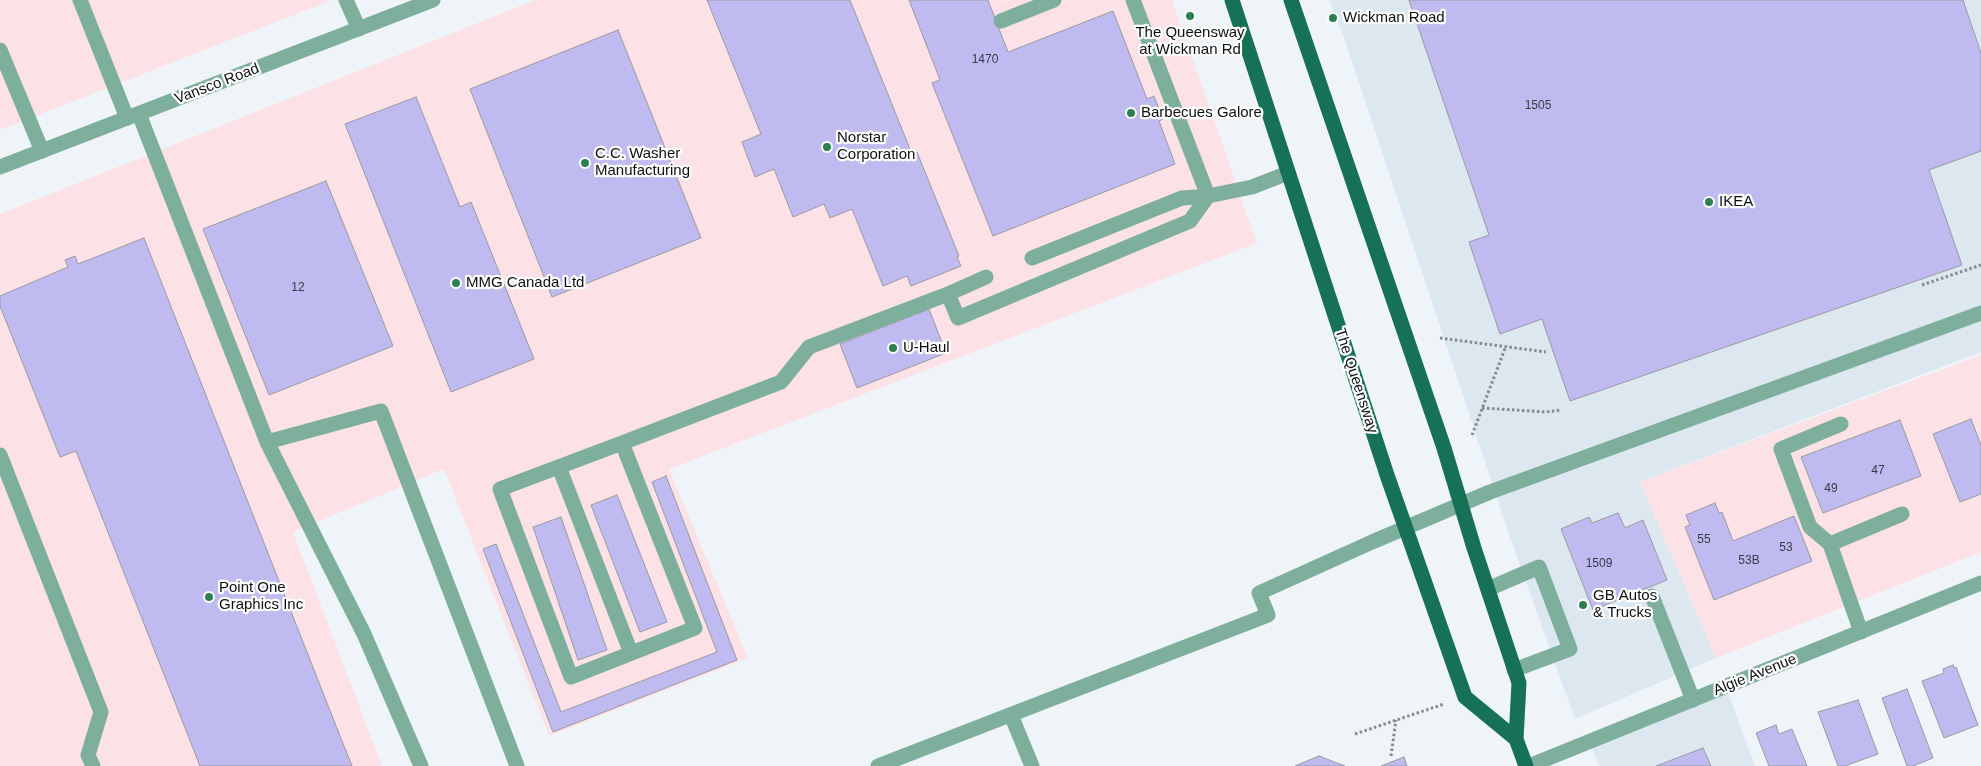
<!DOCTYPE html>
<html>
<head>
<meta charset="utf-8">
<style>
  body { margin:0 }
  canvas { display:block; background:#eff4f8 }
</style>
</head>
<body>
<canvas width="1981" height="766"></canvas>
<script>
const context = document.querySelector('canvas').getContext('2d');
context.lineJoin = 'round';
function fill(path, color) {
  context.fillStyle = color;
  context.fill(path, 'evenodd');
}
function poly(rows) {
  const path = new Path2D();
  for (const r of rows) {
    path.moveTo(r[0], r[1]);
    for (let i = 2; i < r.length; i += 2) path.lineTo(r[i], r[i + 1]);
  }
  return path;
}
function stroke(path, color, width, dash) {
  context.strokeStyle = color;
  context.lineWidth = width;
  context.lineCap = dash ? 'butt' : 'round';
  context.setLineDash(dash || []);
  context.stroke(path);
}
function write(font, color, halo, rows, align = 'center') {
  context.font = font + ' Helvetica,sans-serif';
  context.lineWidth = 4.5;
  context.setLineDash([]);
  context.textBaseline = 'middle';
  context.strokeStyle = halo;
  context.fillStyle = color;
  for (const [text, x, y, turn = 0] of rows) {
    context.save();
    context.translate(x, y);
    context.rotate((+turn || 0) * Math.PI / 180);
    context.textAlign = isNaN(turn) ? turn : align;
    if (halo) context.strokeText(text, 0, 0);
    context.fillText(text, 0, 0);
    context.restore();
  }
}
fill(poly([
  [1329,0,1981,0,1981,352,1640,482,1716,658,1575,719,1510,537,1343,35],
  [1727,690,1755,766,1600,766,1592,748]
]), '#dde7f0');
fill(poly([
  [0,0,332,0,0,130],
  [535,0,1003,0,1005,2,1010,0,1172,0,1257,243,669,469,748,658,549,736,444,469,293,532,382,766,0,766,0,214],
  [1981,355,1981,552,1716,658,1640,482]
]), '#fce2e7');
const building = poly([
  [707,0,850,0,912,154,917,152,959,256,957,257,961,266,911,286,907,276,883,286,852,209,830,218,824,204,793,217,774,169,755,177,742,142,761,134,707,0],
  [909,0,988,0,1008,52,1113,11,1147,99,1154,96,1163,119,1159,121,1175,164,993,236,932,83,940,80,909,0],
  [1409,0,1963,0,1981,53,1981,151,1929,170,1962,265,1570,401,1542,319,1500,334,1469,242,1489,235,1409,0],
  [618,30,701,238,552,297,470,89,618,30],
  [416,97,460,207,471,202,534,359,451,392,345,124,416,97],
  [326,181,393,346,269,395,203,229,326,181],
  [144,238,340,736,352,766,200,766,76,451,60,457,0,306,0,296,68,267,65,260,75,256,78,264,144,238],
  [929,309,946,353,857,388,840,344,929,309],
  [1971,419,1981,445,1981,494,1960,502,1933,434,1971,419],
  [1900,420,1921,476,1823,513,1801,457,1900,420],
  [666,476,737,660,553,732,483,549,496,544,561,712,717,652,652,482,666,476],
  [617,495,667,622,640,632,591,505,617,495],
  [1715,503,1719,513,1722,512,1733,541,1794,516,1812,561,1714,600,1685,527,1690,525,1686,515,1715,503],
  [1618,513,1625,528,1643,520,1667,580,1593,610,1561,529,1589,517,1592,523,1618,513],
  [561,517,607,650,578,660,533,527,561,517],
  [1953,665,1954,668,1956,667,1978,725,1944,738,1922,681,1944,673,1943,669,1953,665],
  [1907,689,1933,758,1913,766,1907,766,1882,698,1907,689],
  [1858,700,1878,754,1845,766,1838,766,1818,712,1858,700],
  [1776,725,1779,734,1792,729,1807,766,1769,766,1756,733,1776,725],
  [1703,748,1711,766,1656,766,1703,748],
  [1319,756,1345,766,1295,766,1319,756],
  [1404,757,1407,766,1381,766,1404,757]
]);
fill(building, '#bfbbf0');
stroke(building, '#9b9aa0', 1);
stroke(poly([
  [1922,285,1981,265],
  [1440,338,1546,352],
  [1482,408,1546,412,1561,410],
  [1472,435,1506,346],
  [1355,734,1444,704],
  [1391,756,1396,720]
]), '#868a8c', 3, [2.5, 2.5]);
stroke(poly([
  [80,0,127,118],
  [346,0,359,29],
  [1133,0,1208,196],
  [1001,21,1054,0],
  [0,50,42,151],
  [139,114,267,442,364,634,421,766],
  [1032,258,1182,198,1208,196,1252,187,1288,173],
  [948,294,958,318,1190,221,1208,196],
  [1841,424,1781,449,1810,527,1830,544,1861,632],
  [267,442,381,411,517,766],
  [622,443,695,628,571,677,500,489,622,443,781,382,809,347,948,294,986,277],
  [0,455,101,712,88,755,93,766],
  [559,467,631,653],
  [1830,544,1902,514],
  [1488,589,1539,567,1570,649,1514,670],
  [1652,596,1693,700],
  [1011,715,1032,766],
  [878,766,1268,615,1259,593,1372,542,1490,492,1981,313]
]), '#7daf9c', 15);
stroke(poly([
  [0,167,433,0],
  [1529,766,1981,583]
]), '#7daf9c', 15);
stroke(poly([
  [1232,0,1387,475,1465,697,1516,739],
  [1291,0,1444,448,1474,548,1519,683,1516,739,1526,766]
]), '#177157', 15);
for (const [x, y, r, color] of [
  [1190,16,5,"#2d7f51"],
  [1333,18,5,"#2d7f51"],
  [1131,113,5,"#2d7f51"],
  [827,147,5,"#2d7f51"],
  [585,163,5,"#2d7f51"],
  [1709,202,5,"#2d7f51"],
  [456,283,5,"#2d7f51"],
  [893,348,5,"#2d7f51"],
  [209,597,5,"#2d7f51"],
  [1583,605,5,"#2d7f51"]
]) {
  const dot = new Path2D();
  dot.arc(x, y, r, 0, 2 * Math.PI);
  context.fillStyle = color;
  context.fill(dot);
  stroke(dot, '#fff', 2);
}
write('12px', '#393947', null, [
  ["1470",985,60],
  ["1505",1538,106],
  ["12",298,288],
  ["47",1878,471],
  ["49",1831,489],
  ["55",1704,540],
  ["53",1786,548],
  ["53B",1749,561],
  ["1509",1599,564]
]);
write('15px', '#0c0e0f', '#fff', [
  ["Wickman Road",1343,18],
  ["The Queensway",1190,33,"center"],
  ["at Wickman Rd",1190,50,"center"],
  ["Barbecues Galore",1141,113],
  ["Norstar",837,138],
  ["Corporation",837,155],
  ["C.C. Washer",595,154],
  ["Manufacturing",595,171],
  ["IKEA",1719,202],
  ["MMG Canada Ltd",466,283],
  ["U-Haul",903,348],
  ["Point One",219,588],
  ["Graphics Inc",219,605],
  ["GB Autos",1593,596],
  ["& Trucks",1593,613]
], 'left');
write('15px', '#0c0e0f', '#fff', [
  ["Vansco Road",217,84,-21],
  ["The Queensway",1356,381,72],
  ["Algie Avenue",1755,675,-22]
]);
</script>
</body>
</html>
